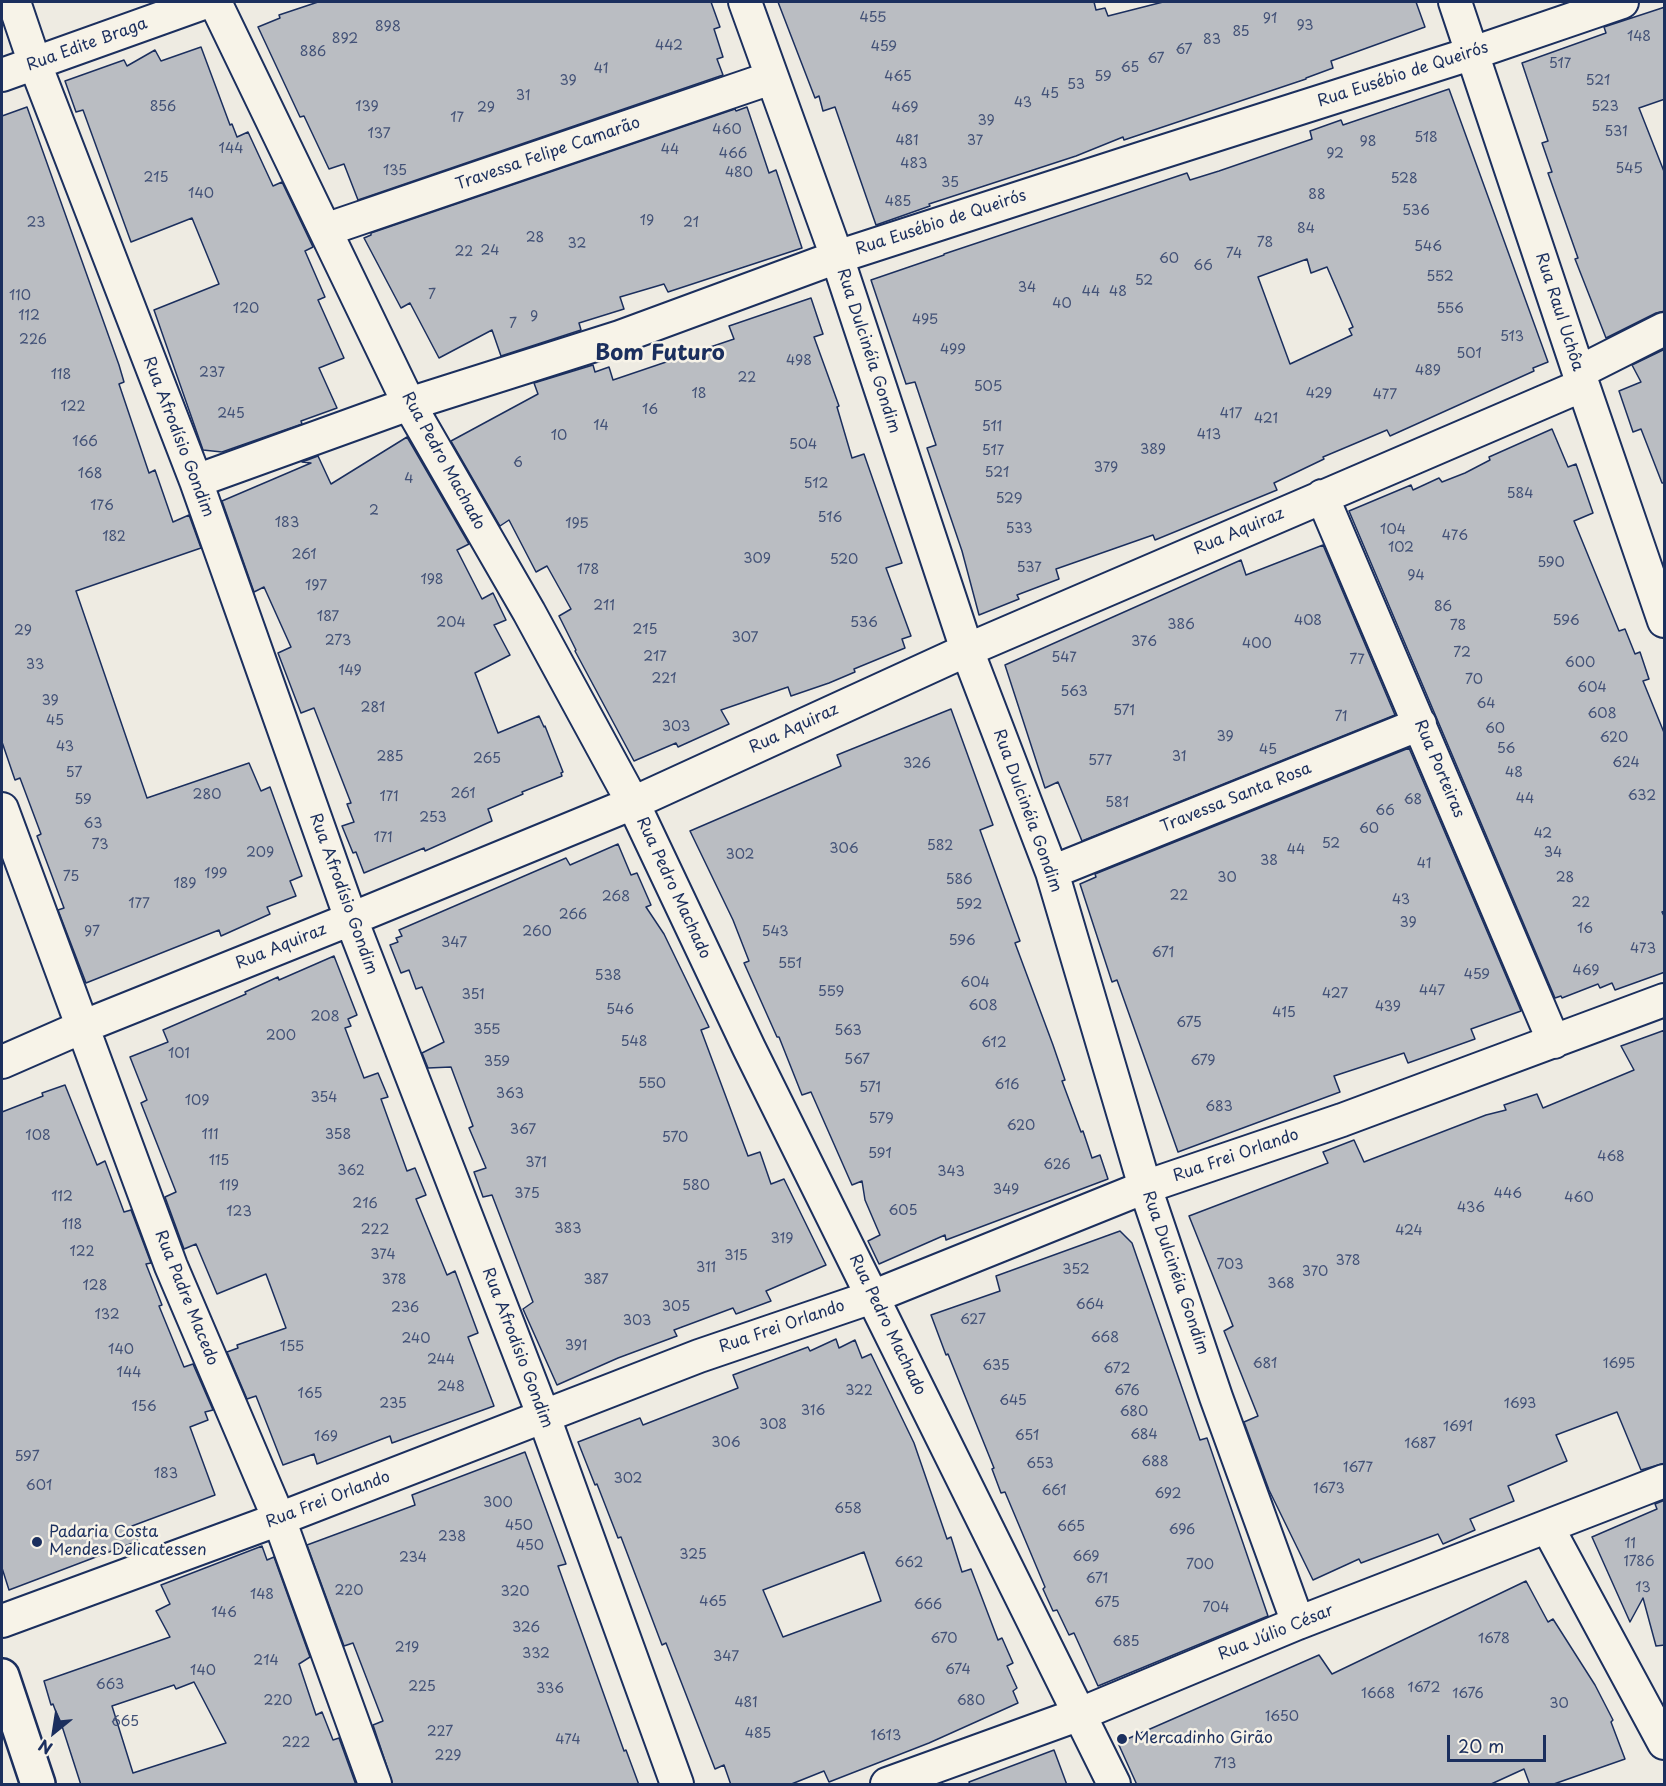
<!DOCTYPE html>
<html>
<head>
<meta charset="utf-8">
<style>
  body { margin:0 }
  #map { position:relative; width:1666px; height:1786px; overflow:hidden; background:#eeebe2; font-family:"Playpen Sans",sans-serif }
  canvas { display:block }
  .frame { position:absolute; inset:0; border:3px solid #1b2f5e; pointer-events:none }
  .north { position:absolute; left:24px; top:1702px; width:60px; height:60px; -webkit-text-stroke:4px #f7f3e8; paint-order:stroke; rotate:210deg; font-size:16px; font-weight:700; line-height:24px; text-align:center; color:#1b2f5e }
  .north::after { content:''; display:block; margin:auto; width:21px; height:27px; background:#1b2f5e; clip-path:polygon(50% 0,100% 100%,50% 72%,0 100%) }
  .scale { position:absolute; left:1447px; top:1735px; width:99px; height:27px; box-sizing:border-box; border:3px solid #1b2f5e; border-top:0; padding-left:8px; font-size:18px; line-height:21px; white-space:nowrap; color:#1b2f5e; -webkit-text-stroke:4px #f7f3e8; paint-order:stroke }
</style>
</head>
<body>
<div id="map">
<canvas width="1666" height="1786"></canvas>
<div class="frame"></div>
<div class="north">N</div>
<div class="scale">20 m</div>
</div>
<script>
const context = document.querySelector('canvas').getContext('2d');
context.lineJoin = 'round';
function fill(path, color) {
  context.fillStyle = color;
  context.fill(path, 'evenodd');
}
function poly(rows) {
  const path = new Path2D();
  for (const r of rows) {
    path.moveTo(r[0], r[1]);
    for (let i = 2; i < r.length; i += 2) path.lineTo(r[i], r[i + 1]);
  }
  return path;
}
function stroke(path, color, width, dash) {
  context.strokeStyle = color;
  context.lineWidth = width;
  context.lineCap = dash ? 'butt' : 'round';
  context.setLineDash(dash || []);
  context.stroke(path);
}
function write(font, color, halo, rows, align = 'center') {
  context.font = font + ' "Playpen Sans",sans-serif';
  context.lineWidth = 5;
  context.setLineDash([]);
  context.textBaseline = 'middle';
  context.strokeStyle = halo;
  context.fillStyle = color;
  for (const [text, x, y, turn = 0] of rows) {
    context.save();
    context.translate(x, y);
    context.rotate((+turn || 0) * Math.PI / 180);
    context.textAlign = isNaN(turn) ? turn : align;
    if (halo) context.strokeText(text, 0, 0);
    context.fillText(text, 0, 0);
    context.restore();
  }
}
const building = poly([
  [318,2,711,2,720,27,714,29,723,57,717,59,723,75,358,200,344,164,329,169,304,116,300,117,258,27,280,18,279,15,318,2],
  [778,2,1094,2,1096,10,1105,8,1108,16,1163,2,1416,2,1425,27,1331,61,1333,68,1306,78,1306,79,1124,140,1123,137,1076,156,929,204,930,206,876,225,835,107,823,111,819,96,815,98,778,2],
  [1665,7,1665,99,1639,108,1665,174,1665,311,1656,313,1606,338,1575,259,1578,258,1548,173,1552,172,1542,143,1548,141,1522,63,1606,33,1604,27,1665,7],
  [201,47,230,125,232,124,237,137,248,132,273,186,282,182,313,247,305,251,325,297,318,300,344,358,319,368,337,408,301,421,302,424,222,452,203,450,154,310,219,284,192,218,131,242,83,110,76,112,65,81,124,60,127,66,155,50,161,61,201,47],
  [1449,89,1548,362,1533,368,1534,371,1390,436,1387,430,1323,457,1324,459,1274,483,1277,490,1155,540,1153,535,1056,569,1059,579,1017,595,1019,599,979,615,962,551,927,448,936,445,915,382,906,384,871,280,944,255,944,254,1187,173,1190,180,1219,171,1312,139,1310,131,1341,120,1343,125,1449,89],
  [1307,259,1311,273,1327,267,1353,327,1349,329,1352,335,1290,364,1258,277,1307,259],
  [27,107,119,365,124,382,119,384,149,473,155,470,173,522,189,515,201,548,76,591,147,798,249,763,261,791,270,787,302,876,290,881,296,896,267,907,270,914,221,936,219,930,86,983,58,910,64,908,37,836,41,834,20,778,15,780,2,742,2,116,27,107],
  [747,107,769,173,776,170,802,248,668,292,664,284,620,297,624,309,579,323,581,330,501,356,492,330,439,358,410,303,401,308,364,238,371,235,371,233,735,109,736,111,747,107],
  [811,298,823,334,814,337,839,406,837,407,852,458,864,454,902,563,886,568,911,636,902,639,905,648,854,669,855,672,829,683,791,696,788,687,721,710,729,724,678,747,676,743,634,761,575,651,576,650,559,616,571,609,547,566,536,572,509,520,500,526,451,441,538,394,534,383,593,365,595,372,609,367,613,380,734,339,729,326,811,298],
  [1665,349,1665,483,1662,483,1641,429,1633,432,1619,391,1641,382,1632,365,1665,349],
  [1552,429,1568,467,1576,464,1593,513,1574,521,1619,631,1625,629,1635,654,1640,652,1649,679,1643,681,1665,735,1665,911,1662,912,1665,918,1665,972,1615,990,1612,983,1600,988,1598,984,1562,998,1561,996,1555,998,1349,511,1411,485,1413,490,1439,478,1442,482,1465,473,1490,460,1489,457,1552,429],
  [407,437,469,544,457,550,482,599,493,593,506,620,494,625,510,655,475,673,498,733,539,716,544,727,545,726,563,772,561,773,562,776,522,792,523,794,488,809,492,821,425,851,424,848,364,873,356,852,353,853,342,826,354,822,347,804,351,803,314,708,301,713,278,653,291,647,264,587,254,592,222,501,311,463,302,462,318,456,331,484,407,437],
  [1323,545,1395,715,1082,841,1058,782,1045,788,1005,665,1241,560,1246,575,1323,545],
  [951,709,993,825,980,830,1020,941,1015,943,1053,1045,1065,1080,1062,1081,1081,1132,1083,1131,1092,1158,1100,1155,1108,1179,946,1240,945,1235,879,1264,868,1241,880,1235,865,1200,862,1181,852,1185,811,1092,802,1095,779,1037,777,1037,744,963,749,961,733,920,690,831,841,766,837,755,951,709],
  [1409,748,1521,1011,1471,1029,1475,1039,1408,1063,1404,1053,1334,1076,1340,1092,1178,1152,1117,980,1112,982,1080,884,1096,877,1095,874,1409,748],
  [618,844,631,875,637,873,651,905,646,907,664,934,709,1027,701,1030,748,1156,760,1152,771,1184,784,1179,826,1265,766,1291,771,1301,736,1314,733,1308,674,1330,677,1336,618,1358,557,1385,523,1309,533,1302,492,1195,483,1197,474,1172,486,1168,469,1128,473,1126,451,1067,428,1068,422,1053,444,1042,422,987,416,989,409,970,401,973,390,945,398,942,396,938,402,936,399,930,566,858,570,865,618,844],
  [334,956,357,1015,348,1019,351,1026,345,1028,364,1078,378,1073,388,1097,381,1099,407,1171,415,1168,426,1195,416,1199,447,1275,455,1271,478,1333,468,1337,494,1406,392,1443,390,1436,317,1464,314,1454,283,1465,256,1396,247,1399,227,1352,238,1348,237,1345,286,1328,266,1274,217,1294,196,1244,184,1249,165,1197,176,1192,141,1103,147,1100,130,1057,168,1042,163,1030,246,994,245,992,278,977,279,980,334,956],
  [1665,1030,1665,1463,1641,1470,1617,1412,1556,1435,1567,1461,1508,1486,1514,1501,1470,1519,1475,1530,1443,1544,1438,1534,1361,1563,1359,1559,1313,1580,1269,1490,1244,1422,1258,1416,1224,1331,1233,1326,1189,1216,1328,1163,1323,1152,1354,1140,1364,1162,1486,1115,1506,1110,1504,1105,1537,1094,1543,1108,1634,1070,1621,1046,1665,1030],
  [65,1085,97,1165,105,1161,124,1212,131,1210,151,1263,146,1264,162,1305,159,1306,184,1367,193,1364,213,1410,205,1412,208,1420,190,1427,215,1495,132,1526,138,1541,9,1590,2,1568,2,1112,43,1096,42,1093,65,1085],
  [1120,1231,1132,1243,1200,1440,1207,1438,1268,1616,1098,1686,1074,1633,1069,1635,1057,1610,1053,1611,1043,1589,1045,1587,1005,1492,1001,1493,992,1469,994,1468,948,1354,946,1355,931,1315,1000,1291,996,1276,1120,1231],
  [836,1339,839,1348,855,1340,862,1358,871,1354,914,1443,947,1539,951,1537,962,1572,971,1569,998,1640,1002,1638,1013,1663,1007,1666,1017,1688,1013,1691,1018,1703,929,1743,829,1782,824,1771,789,1785,731,1785,724,1765,715,1769,666,1643,662,1645,621,1537,618,1538,597,1484,595,1485,578,1442,640,1418,643,1425,738,1388,733,1375,808,1347,810,1351,836,1339],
  [864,1552,881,1601,783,1637,763,1590,864,1552],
  [525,1452,566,1564,558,1566,624,1751,626,1750,639,1785,393,1785,373,1725,383,1721,353,1643,344,1646,307,1545,415,1505,412,1495,525,1452],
  [1665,1500,1665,1645,1656,1646,1643,1598,1630,1622,1592,1537,1657,1509,1655,1504,1665,1500],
  [262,1546,267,1560,274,1557,310,1657,299,1664,316,1715,322,1712,333,1740,339,1738,356,1785,81,1785,61,1723,60,1723,53,1704,51,1705,44,1681,170,1637,156,1611,170,1604,161,1585,262,1546],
  [194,1682,226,1743,133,1773,112,1706,174,1685,176,1689,194,1682],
  [1526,1581,1548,1622,1553,1619,1595,1685,1613,1720,1611,1722,1625,1759,1551,1785,1530,1785,1524,1769,1489,1785,1137,1785,1118,1743,1319,1655,1332,1674,1526,1581],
  [1054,1750,1067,1785,970,1785,969,1782,1054,1750]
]);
fill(building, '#babdc2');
stroke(building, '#1b2f5e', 1.5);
const minor = poly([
  [14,2,35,64,196,481,351,919,544,1417,677,1784],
  [215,2,409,404,529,612,633,803,749,1048,1114,1784],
  [745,2,837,257,967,650,1052,872,1145,1187,1216,1397,1298,1623],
  [1455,2,1583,385,1664,621],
  [2,75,206,2],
  [325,230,771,78],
  [1579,372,1664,329],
  [196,481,409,404,620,337,837,257,1143,158,1473,53,1622,2],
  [1322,496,1554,1042],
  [2,809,171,1266,279,1519,375,1784],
  [1052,872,1420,724],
  [2,1062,82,1027,351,919,633,803,967,650,1583,385],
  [1548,1528,1664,1743],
  [2,1621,279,1519,699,1356,872,1297,1145,1187,1342,1120,1664,1000],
  [887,1784,1080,1714,1298,1623,1664,1481]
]);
const tertiary = poly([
  [2,1676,38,1784]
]);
stroke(minor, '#1b2f5e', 36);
stroke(tertiary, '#1b2f5e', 38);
stroke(minor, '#f7f3e8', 32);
stroke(tertiary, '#f7f3e8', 33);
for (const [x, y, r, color] of [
  [37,1542,6,"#1b2f5e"],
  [1122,1739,6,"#1b2f5e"]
]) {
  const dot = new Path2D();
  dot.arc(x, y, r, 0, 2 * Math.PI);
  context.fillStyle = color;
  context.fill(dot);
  stroke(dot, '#f7f3e8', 2);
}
write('14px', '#435277', null, [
  ["455",873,18],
  ["91",1270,19],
  ["93",1305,26],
  ["898",388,27],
  ["85",1241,32],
  ["148",1639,37],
  ["892",345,39],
  ["83",1212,40],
  ["442",669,46],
  ["459",884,47],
  ["67",1184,50],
  ["886",313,52],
  ["67",1156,59],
  ["517",1560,64],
  ["65",1130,68],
  ["41",601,69],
  ["465",898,77],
  ["59",1103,77],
  ["39",568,81],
  ["521",1598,81],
  ["53",1076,85],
  ["45",1050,94],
  ["31",523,96],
  ["43",1023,103],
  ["856",163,107],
  ["139",367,107],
  ["523",1605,107],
  ["29",486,108],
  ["469",905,108],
  ["17",457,118],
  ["39",986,121],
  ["460",727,130],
  ["531",1616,132],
  ["137",379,134],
  ["518",1426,138],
  ["481",907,141],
  ["37",975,141],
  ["98",1368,142],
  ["144",231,149],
  ["44",670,150],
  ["466",733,154],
  ["92",1335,154],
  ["483",914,164],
  ["545",1629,169],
  ["135",395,171],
  ["480",739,173],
  ["215",156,178],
  ["528",1404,179],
  ["35",950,183],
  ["140",201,194],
  ["88",1317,195],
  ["485",898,202],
  ["536",1416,211],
  ["19",647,221],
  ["23",36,223],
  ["21",691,223],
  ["84",1306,229],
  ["28",535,238],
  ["78",1265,243],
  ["32",577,244],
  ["546",1428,247],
  ["24",490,251],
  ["22",464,252],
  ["74",1234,254],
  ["60",1169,259],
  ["66",1203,266],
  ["552",1440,277],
  ["52",1144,281],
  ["34",1027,288],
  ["44",1091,292],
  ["48",1118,292],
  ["7",432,295],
  ["110",20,296],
  ["40",1062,304],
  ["120",246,309],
  ["556",1450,309],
  ["112",29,316],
  ["9",534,317],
  ["495",925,320],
  ["7",513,324],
  ["513",1512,337],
  ["226",33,340],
  ["499",953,350],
  ["501",1469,354],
  ["498",799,361],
  ["489",1428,371],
  ["237",212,373],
  ["118",61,375],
  ["22",747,378],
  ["505",988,387],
  ["18",699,394],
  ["429",1319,394],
  ["477",1385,395],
  ["122",73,407],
  ["16",650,410],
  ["245",231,414],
  ["417",1231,414],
  ["421",1266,419],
  ["14",601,426],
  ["511",992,427],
  ["413",1209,435],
  ["10",559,436],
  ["166",85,442],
  ["504",803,445],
  ["389",1153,450],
  ["517",993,451],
  ["6",518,463],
  ["379",1106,468],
  ["521",997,473],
  ["168",90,474],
  ["4",409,479],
  ["512",816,484],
  ["584",1520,494],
  ["529",1009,499],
  ["176",102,506],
  ["2",374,511],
  ["516",830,518],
  ["183",287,523],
  ["195",577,524],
  ["533",1019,529],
  ["104",1393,530],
  ["476",1455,536],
  ["182",114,537],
  ["102",1401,548],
  ["261",304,555],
  ["309",757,559],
  ["520",844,560],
  ["590",1551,563],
  ["537",1029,568],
  ["178",588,570],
  ["94",1416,576],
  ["198",432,580],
  ["197",316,586],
  ["211",604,606],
  ["86",1443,607],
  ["187",328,617],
  ["408",1308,621],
  ["596",1566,621],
  ["204",451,623],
  ["536",864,623],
  ["386",1181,625],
  ["78",1458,626],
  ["215",645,630],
  ["29",23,631],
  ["307",745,638],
  ["273",338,641],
  ["376",1144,642],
  ["400",1257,644],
  ["72",1462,653],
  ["217",655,657],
  ["547",1064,658],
  ["77",1357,660],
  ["600",1580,663],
  ["33",35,665],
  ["149",350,671],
  ["221",664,679],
  ["70",1474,680],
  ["604",1592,688],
  ["563",1074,692],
  ["39",50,701],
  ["64",1486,704],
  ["281",373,708],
  ["571",1124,711],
  ["608",1602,714],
  ["71",1341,717],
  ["45",55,721],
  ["303",676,727],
  ["60",1495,729],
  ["39",1225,737],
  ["620",1614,738],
  ["43",65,747],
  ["56",1506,749],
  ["45",1268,750],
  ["285",390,757],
  ["31",1179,757],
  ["265",487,759],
  ["577",1100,761],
  ["624",1626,763],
  ["326",917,764],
  ["57",74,773],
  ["48",1514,773],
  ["261",463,794],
  ["280",207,795],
  ["632",1642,796],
  ["171",389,797],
  ["44",1525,799],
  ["59",83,800],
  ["68",1413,800],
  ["581",1117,803],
  ["66",1385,811],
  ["253",433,818],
  ["63",93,824],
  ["60",1369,829],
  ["42",1543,834],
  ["171",383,838],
  ["52",1331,844],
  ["73",100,845],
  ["582",940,846],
  ["306",844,849],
  ["44",1296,850],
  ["209",260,853],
  ["34",1553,853],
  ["302",740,855],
  ["38",1269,861],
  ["41",1424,864],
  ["199",216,874],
  ["75",71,877],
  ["30",1227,878],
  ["28",1565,878],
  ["586",959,880],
  ["189",185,884],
  ["22",1179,896],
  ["268",616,897],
  ["43",1401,900],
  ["22",1581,903],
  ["177",139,904],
  ["592",969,905],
  ["266",573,915],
  ["39",1408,923],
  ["16",1585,929],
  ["97",92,932],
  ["260",537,932],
  ["543",775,932],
  ["596",962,941],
  ["347",454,943],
  ["473",1643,949],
  ["671",1163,953],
  ["551",790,964],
  ["469",1586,971],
  ["459",1477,975],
  ["538",608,976],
  ["604",975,983],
  ["447",1432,991],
  ["559",831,992],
  ["427",1335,994],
  ["351",473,995],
  ["608",983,1006],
  ["439",1388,1007],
  ["546",620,1010],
  ["415",1284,1013],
  ["208",325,1017],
  ["675",1189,1023],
  ["355",487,1030],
  ["563",848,1031],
  ["200",281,1036],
  ["548",634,1042],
  ["612",994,1043],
  ["101",179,1054],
  ["567",857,1060],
  ["679",1203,1061],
  ["359",497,1062],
  ["550",652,1084],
  ["616",1007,1085],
  ["571",870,1088],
  ["363",510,1094],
  ["354",324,1098],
  ["109",197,1101],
  ["683",1219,1107],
  ["579",881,1119],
  ["620",1021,1126],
  ["367",523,1130],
  ["111",210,1135],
  ["358",338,1135],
  ["108",38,1136],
  ["570",675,1138],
  ["591",880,1154],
  ["468",1611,1157],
  ["115",219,1161],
  ["371",536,1163],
  ["626",1057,1165],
  ["362",351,1171],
  ["343",951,1172],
  ["119",229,1186],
  ["580",696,1186],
  ["349",1006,1190],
  ["375",527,1194],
  ["446",1508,1194],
  ["112",62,1197],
  ["460",1579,1198],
  ["216",365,1204],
  ["436",1471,1208],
  ["605",903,1211],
  ["123",239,1212],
  ["118",72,1225],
  ["383",568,1229],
  ["222",375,1230],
  ["424",1409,1231],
  ["319",782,1239],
  ["122",82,1252],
  ["374",383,1255],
  ["315",736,1256],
  ["378",1348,1261],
  ["703",1230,1265],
  ["311",706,1268],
  ["352",1076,1270],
  ["370",1315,1272],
  ["378",394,1280],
  ["387",596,1280],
  ["368",1281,1284],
  ["128",95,1286],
  ["664",1090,1305],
  ["305",676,1307],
  ["236",405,1308],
  ["132",107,1315],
  ["627",973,1320],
  ["303",637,1321],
  ["668",1105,1338],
  ["240",416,1339],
  ["391",576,1346],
  ["155",292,1347],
  ["140",121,1350],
  ["244",441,1360],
  ["681",1265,1364],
  ["1695",1619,1364],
  ["635",996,1366],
  ["672",1117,1369],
  ["144",129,1373],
  ["248",451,1387],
  ["322",859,1391],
  ["676",1127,1391],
  ["165",310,1394],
  ["645",1013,1401],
  ["235",393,1404],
  ["1693",1520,1404],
  ["156",144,1407],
  ["316",813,1411],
  ["680",1134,1412],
  ["308",773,1425],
  ["1691",1458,1427],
  ["684",1144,1435],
  ["651",1027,1436],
  ["169",326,1437],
  ["306",726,1443],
  ["1687",1420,1444],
  ["597",27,1457],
  ["688",1155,1462],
  ["653",1040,1464],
  ["1677",1358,1468],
  ["183",166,1474],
  ["302",628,1479],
  ["601",39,1486],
  ["1673",1329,1489],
  ["661",1054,1491],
  ["692",1168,1494],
  ["300",498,1503],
  ["658",848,1509],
  ["450",519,1526],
  ["665",1071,1527],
  ["696",1182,1530],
  ["238",452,1537],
  ["11",1630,1544],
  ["450",530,1546],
  ["325",693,1555],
  ["669",1086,1557],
  ["234",413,1558],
  ["1786",1639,1562],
  ["662",909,1563],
  ["700",1200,1565],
  ["671",1097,1579],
  ["13",1643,1588],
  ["220",349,1591],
  ["320",515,1592],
  ["148",262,1595],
  ["465",713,1602],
  ["675",1107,1603],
  ["666",928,1605],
  ["704",1216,1608],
  ["146",224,1613],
  ["326",526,1628],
  ["670",944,1639],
  ["1678",1494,1639],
  ["685",1126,1642],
  ["219",407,1648],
  ["332",536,1654],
  ["347",726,1657],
  ["214",266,1661],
  ["674",958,1670],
  ["140",203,1671],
  ["663",110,1685],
  ["225",422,1687],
  ["1672",1424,1688],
  ["336",550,1689],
  ["1668",1378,1694],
  ["1676",1468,1694],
  ["220",278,1701],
  ["680",971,1701],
  ["481",746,1703],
  ["30",1559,1704],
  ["1650",1282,1717],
  ["665",125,1722],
  ["227",440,1732],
  ["485",758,1734],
  ["1613",886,1736],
  ["474",568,1740],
  ["222",296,1743],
  ["229",448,1756],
  ["713",1225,1764]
]);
write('16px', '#1b2f5e', '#f7f3e8', [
  ["Rua Edite Braga",87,45,-20],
  ["Rua Eusébio de Queirós",1403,75,-18],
  ["Travessa Felipe Camarão",548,154,-19],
  ["Rua Eusébio de Queirós",941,223,-18],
  ["Rua Raul Uchôa",1559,312,72],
  ["Rua Dulcinéia Gondim",868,351,72],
  ["Rua Afrodísio Gondim",178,437,69],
  ["Rua Pedro Machado",443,461,61],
  ["Rua Aquiraz",1239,532,-23],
  ["Rua Aquiraz",794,729,-25],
  ["Rua Porteiras",1439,769,67],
  ["Travessa Santa Rosa",1236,798,-22],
  ["Rua Dulcinéia Gondim",1027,811,70],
  ["Rua Pedro Machado",673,888,65],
  ["Rua Afrodísio Gondim",343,894,70],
  ["Rua Aquiraz",281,947,-22],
  ["Rua Frei Orlando",1236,1156,-19],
  ["Rua Dulcinéia Gondim",1175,1273,71],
  ["Rua Padre Macedo",186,1298,68],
  ["Rua Pedro Machado",887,1325,64],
  ["Rua Frei Orlando",782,1327,-19],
  ["Rua Afrodísio Gondim",517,1348,69],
  ["Rua Frei Orlando",328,1500,-21],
  ["Rua Júlio César",1276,1633,-22]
]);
write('16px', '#1b2f5e', '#f7f3e8', [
  ["Padaria Costa",49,1533],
  ["Mendes Delicatessen",49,1551],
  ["Mercadinho Girão",1134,1739]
], 'left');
write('bold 22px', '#1b2f5e', '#f7f3e8', [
  ["Bom Futuro",660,354]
]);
</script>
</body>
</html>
